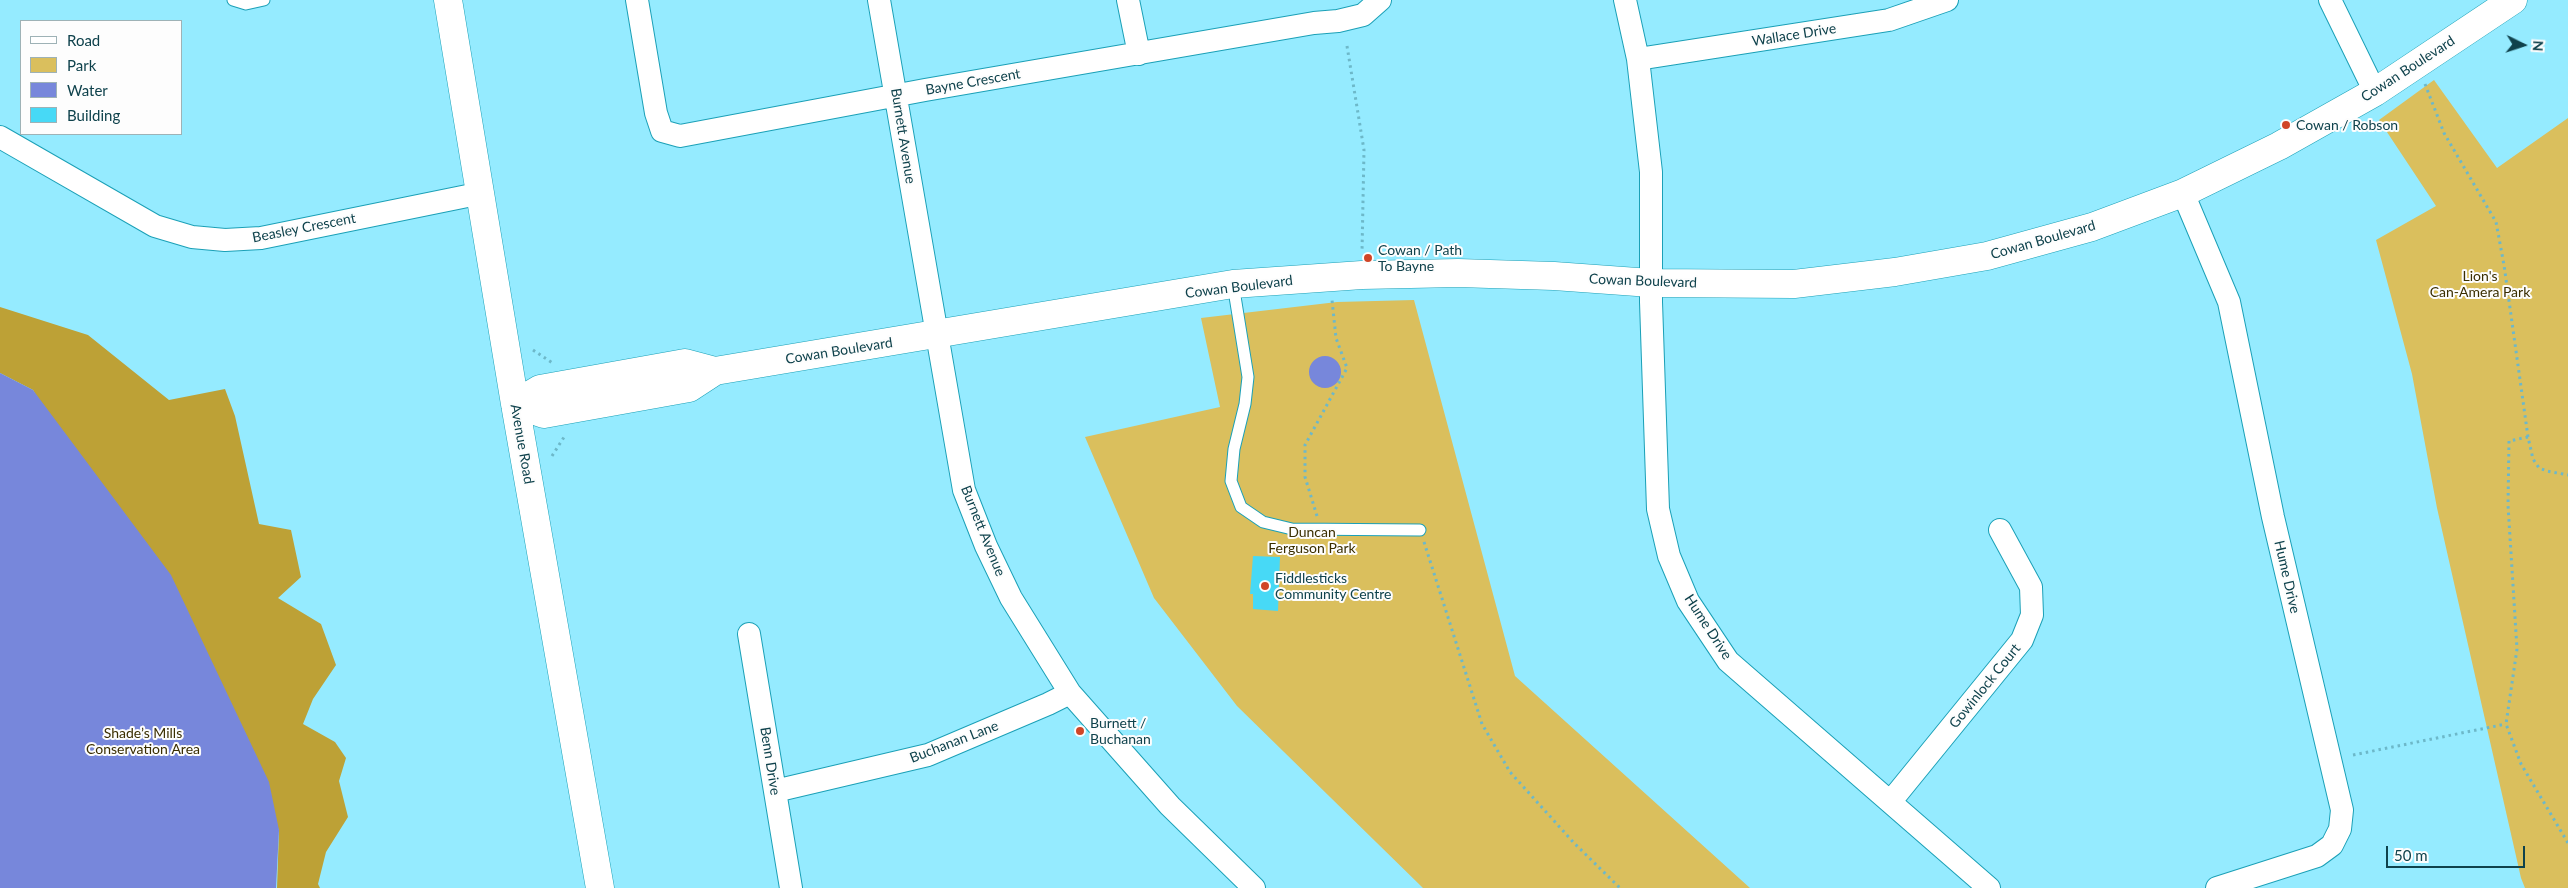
<!DOCTYPE html>
<html>
<head>
<meta charset="utf-8">
<style>
  body { margin:0 }
  #map { position:relative; width:2568px; height:888px; overflow:hidden; background:#95ebff; font-family:Lato,sans-serif }
  canvas { display:block }
  .legend { position:absolute; left:20px; top:20px; width:162px; height:115px; box-sizing:border-box; background:#fdfdfd; border:1px solid #9eb2b6; margin:0; padding:6px 9px; list-style:none; font-size:15px; color:#0f424c }
  .legend li { display:flex; align-items:center; gap:10px; height:25px }
  .legend b { width:25px; border:1px solid #9eb2b6 }
  .north { position:absolute; left:2498px; top:20px; width:50px; height:50px; -webkit-text-stroke:4px #fdfdfd; paint-order:stroke; rotate:94deg; font-size:14px; font-weight:700; line-height:20px; text-align:center; color:#0f424c }
  .north::after { content:''; display:block; margin:auto; width:18px; height:22px; background:#0f424c; clip-path:polygon(50% 0,100% 100%,50% 72%,0 100%) }
  .scale { position:absolute; left:2386px; top:846px; width:139px; height:22px; box-sizing:border-box; border:2px solid #0f424c; border-top:0; padding-left:6px; font-size:15px; line-height:18px; white-space:nowrap; color:#0f424c; -webkit-text-stroke:4px #fdfdfd; paint-order:stroke }
</style>
</head>
<body>
<div id="map">
<canvas width="2568" height="888"></canvas>
<ul class="legend">
<li><b style="height:6px;background:#fff"></b>Road</li>
<li><b style="height:14px;background:#dabf5d"></b>Park</li>
<li><b style="height:14px;background:#7787db"></b>Water</li>
<li><b style="height:14px;background:#47d9f6"></b>Building</li>
</ul>
<div class="north">N</div>
<div class="scale">50 m</div>
</div>
<script>
const context = document.querySelector('canvas').getContext('2d');
context.lineJoin = 'round';
function fill(path, color) {
  context.fillStyle = color;
  context.fill(path, 'evenodd');
}
function poly(rows) {
  const path = new Path2D();
  for (const r of rows) {
    if (r.length === 3) {
      path.moveTo(r[0] + r[2], r[1]);
      path.arc(r[0], r[1], r[2], 0, 2 * Math.PI);
      continue;
    }
    path.moveTo(r[0], r[1]);
    for (let i = 2; i < r.length; i += 2) path.lineTo(r[i], r[i + 1]);
  }
  return path;
}
function stroke(path, color, width, dash) {
  context.strokeStyle = color;
  context.lineWidth = width;
  context.lineCap = dash ? 'butt' : 'round';
  context.setLineDash(dash || []);
  context.stroke(path);
}
function write(font, color, halo, rows, align = 'center') {
  context.font = font + ' Lato,sans-serif';
  context.lineWidth = 4;
  context.setLineDash([]);
  context.textBaseline = 'middle';
  context.strokeStyle = halo;
  context.fillStyle = color;
  for (const [text, x, y, turn = 0] of rows) {
    context.save();
    context.translate(x, y);
    context.rotate((+turn || 0) * Math.PI / 180);
    context.textAlign = isNaN(turn) ? turn : align;
    if (halo) context.strokeText(text, 0, 0);
    context.fillText(text, 0, 0);
    context.restore();
  }
}
fill(poly([
  [2434,80,2497,168,2568,118,2568,888,2525,888,2521,878,2437,508,2412,374,2376,240,2436,206,2379,120],
  [1414,300,1515,676,1750,888,1423,888,1237,706,1154,598,1085,437,1220,407,1201,318,1337,302]
]), '#dabf5d');
fill(poly([
  [0,307,88,335,169,400,225,389,235,416,259,524,291,530,301,577,278,598,321,624,336,665,313,699,303,724,335,742,346,758,339,781,348,817,326,852,318,884,320,888,277,888,279,830,33,390,0,373]
]), '#bda136');
fill(poly([
  [1325,372,16],
  [0,373,33,390,171,575,269,782,279,830,276,888,0,888]
]), '#7787db');
fill(poly([
  [1253,556,1280,557,1278,611,1253,609,1253,594,1250,594]
]), '#47d9f6');
const service = poly([
  [233,0,246,4,264,0],
  [1233,284,1248,377,1245,404,1234,449,1231,481,1241,507,1263,522,1292,529,1420,530]
]);
const minor = poly([
  [637,0,656,113,662,131,680,136,925,90,1314,23,1338,21,1363,15,1380,0],
  [879,0,964,490,986,546,1011,598,1070,693,1170,806,1254,888],
  [1128,0,1139,54],
  [1625,0,1638,59,1651,172,1651,302,1658,509,1669,556,1688,601,1728,661,1989,888],
  [2330,0,2375,92],
  [1638,59,1889,20,1947,0],
  [0,137,155,226,192,237,225,240,261,238,482,193],
  [2183,193,2229,302,2273,517,2342,810,2340,829,2332,845,2317,856,2217,888],
  [749,634,791,888],
  [775,791,928,755,1048,704,1070,693],
  [1891,801,2022,640,2032,615,2031,587,2000,530]
]);
const tertiary = poly([
  [448,0,515,404,600,888],
  [515,404,544,414,689,388,715,371,1233,284,1362,275,1458,273,1554,276,1651,283,1794,284,1895,272,1987,256,2092,227,2183,193,2279,146,2375,92,2513,0],
  [515,404,540,389,685,363,715,371]
]);
stroke(service, '#1ba0b7', 13);
stroke(minor, '#1ba0b7', 24);
stroke(tertiary, '#1ba0b7', 29);
stroke(poly([
  [1347,46,1364,150,1362,252],
  [2425,84,2444,133,2496,222,2504,265,2528,437,2533,459,2539,468,2547,471,2568,475],
  [533,350,554,364],
  [2528,437,2509,441,2508,505,2517,649,2506,724,2521,764,2568,843],
  [552,456,566,434],
  [1317,516,1305,477,1305,445,1347,368,1336,338,1332,300],
  [1424,542,1482,724,1510,772,1574,843,1620,888],
  [2353,755,2506,724]
]), '#6db8c9', 3, [2.5, 4]);
stroke(service, '#fff', 11);
stroke(minor, '#fff', 22);
stroke(tertiary, '#fff', 28);
for (const [x, y, r, color] of [
  [2286,125,5,"#d04527"],
  [1368,258,5,"#d04527"],
  [1265,586,5,"#d04527"],
  [1080,731,5,"#d04527"]
]) {
  const dot = new Path2D();
  dot.arc(x, y, r, 0, 2 * Math.PI);
  context.fillStyle = color;
  context.fill(dot);
  stroke(dot, '#fdfdfd', 2);
}
write('14px', '#0f424c', '#fdfdfd', [
  ["Wallace Drive",1794,35,-9],
  ["Cowan Boulevard",2408,69,-33],
  ["Bayne Crescent",973,82,-10],
  ["Burnett Avenue",903,136,81],
  ["Beasley Crescent",304,228,-11],
  ["Cowan Boulevard",2043,240,-16],
  ["Cowan Boulevard",1643,281,2],
  ["Cowan Boulevard",1239,287,-7],
  ["Cowan Boulevard",839,351,-9],
  ["Avenue Road",522,444,80],
  ["Burnett Avenue",983,531,68],
  ["Hume Drive",2287,577,77],
  ["Hume Drive",1708,627,57],
  ["Gowinlock Court",1985,686,-51],
  ["Buchanan Lane",954,742,-21],
  ["Benn Drive",770,761,81]
]);
write('14px', '#0f424c', '#fdfdfd', [
  ["Cowan / Robson",2296,125],
  ["Cowan / Path",1378,250],
  ["To Bayne",1378,266],
  ["Fiddlesticks",1275,578],
  ["Community Centre",1275,594],
  ["Burnett /",1090,723],
  ["Buchanan",1090,739]
], 'left');
write('14px', '#3a2e00', '#fdfdfd', [
  ["Lion's",2480,276],
  ["Can-Amera Park",2480,292],
  ["Duncan",1312,532],
  ["Ferguson Park",1312,548],
  ["Shade’s Mills",143,733],
  ["Conservation Area",143,749]
]);
</script>
</body>
</html>
